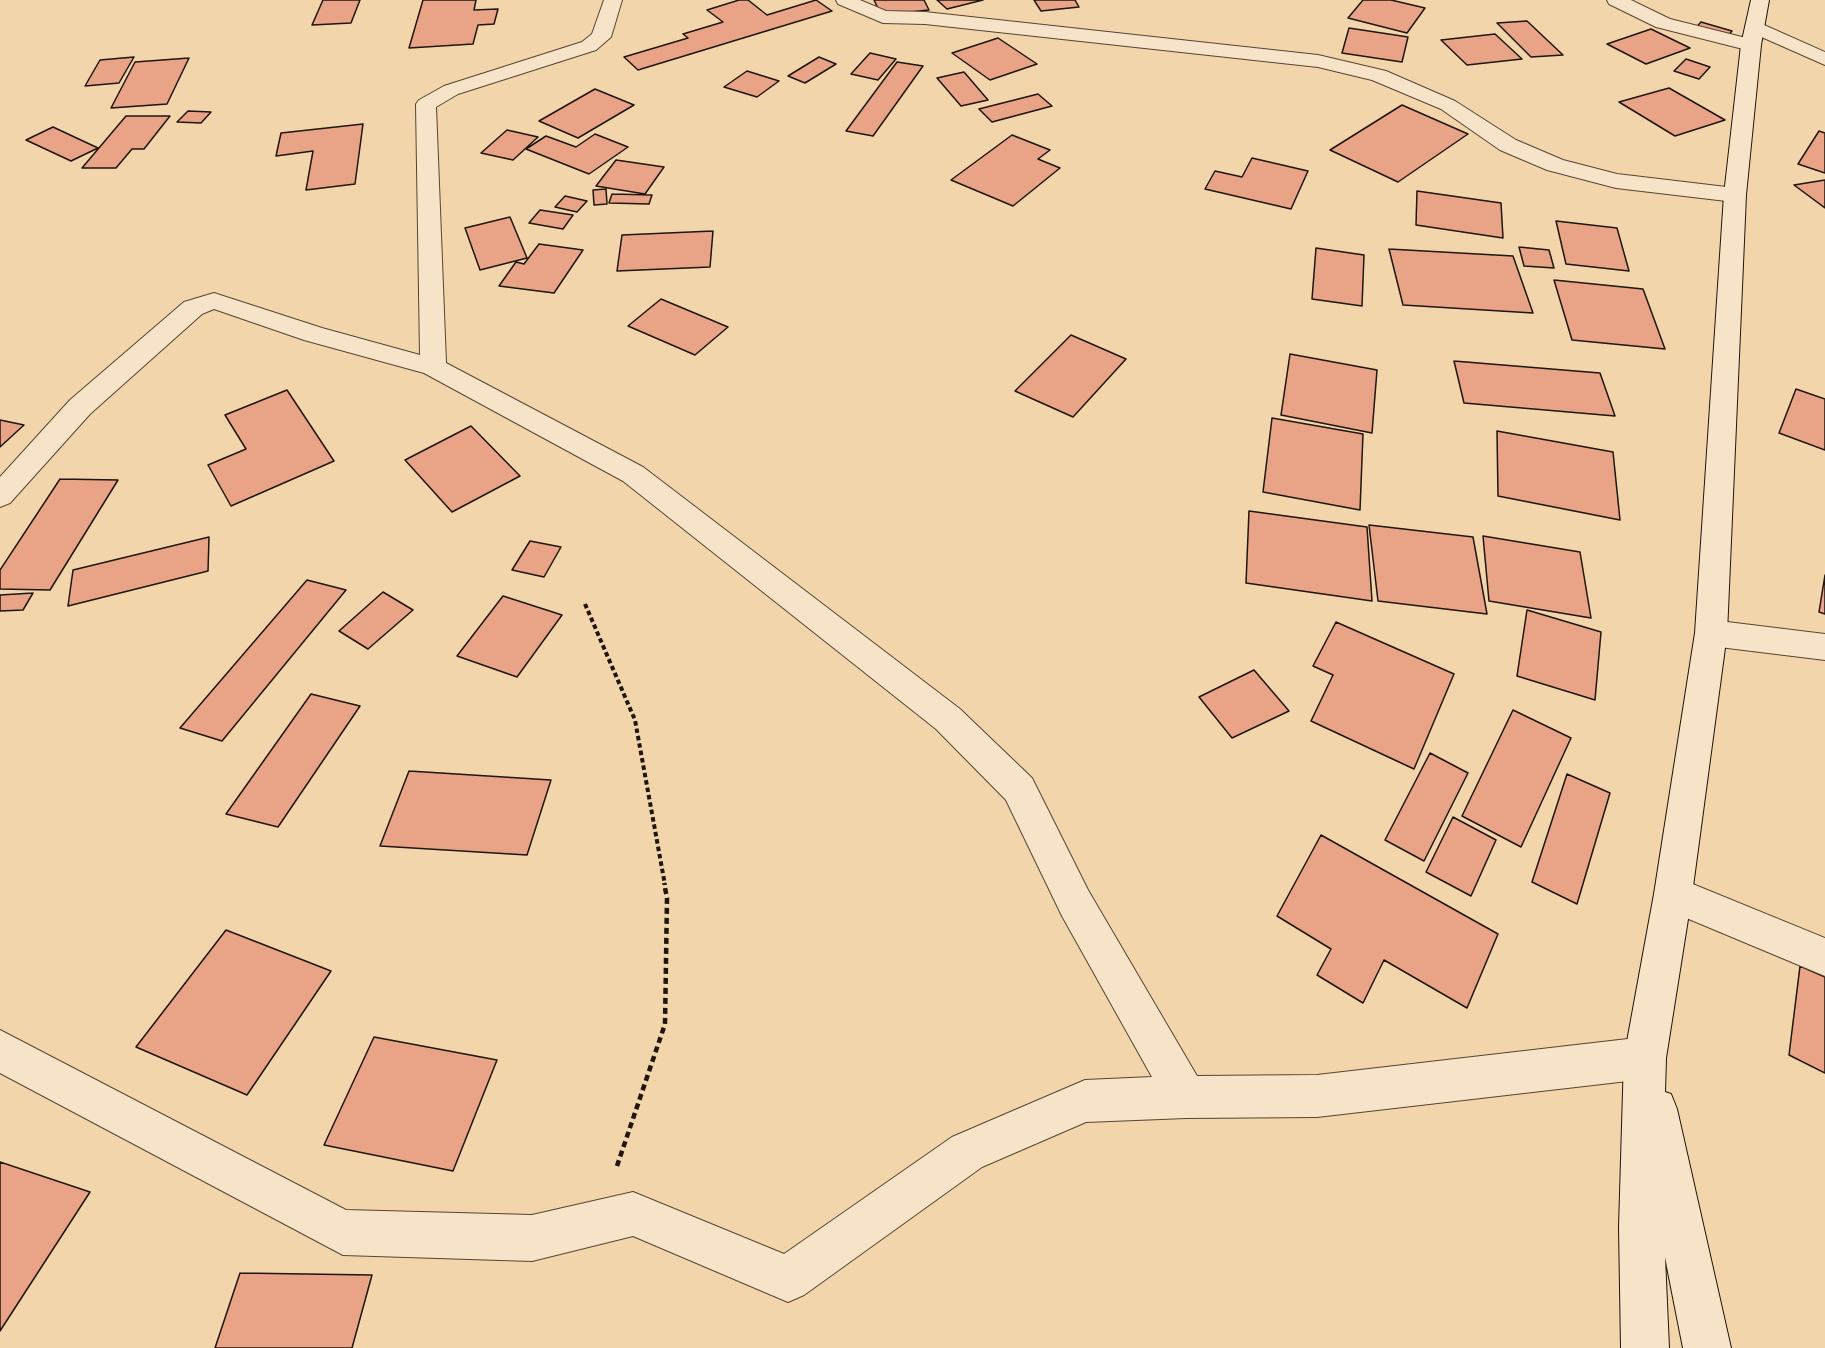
<!DOCTYPE html>
<html>
<head>
<meta charset="utf-8">
<style>
  body { margin:0 }
  canvas { display:block; background:#f2d5ab }
</style>
</head>
<body>
<canvas width="1825" height="1348"></canvas>
<script>
const context = document.querySelector('canvas').getContext('2d');
context.lineJoin = 'round';
function fill(path, color) {
  context.fillStyle = color;
  context.fill(path, 'evenodd');
}
function poly(rows) {
  const path = new Path2D();
  for (const r of rows) {
    path.moveTo(r[0], r[1]);
    for (let i = 2; i < r.length; i += 2) path.lineTo(r[i], r[i + 1]);
  }
  return path;
}
function stroke(path, color, width, dash) {
  context.strokeStyle = color;
  context.lineWidth = width;
  context.lineCap = dash ? 'butt' : 'round';
  context.setLineDash(dash || []);
  context.stroke(path);
}
const building = poly([
  [323,0,360,0,351,23,312,25,323,0],
  [423,0,476,0,474,10,498,9,494,24,478,25,473,44,409,48,423,0],
  [739,0,748,0,767,15,816,0,832,11,638,70,624,57,688,38,683,34,723,22,707,10,739,0],
  [874,0,924,0,929,10,881,15,874,0],
  [937,0,983,0,947,9,937,0],
  [1034,0,1075,0,1079,7,1041,11,1034,0],
  [1363,0,1391,0,1425,8,1407,33,1348,18,1363,0],
  [1527,21,1563,55,1531,57,1497,23,1527,21],
  [1701,22,1732,31,1724,40,1693,31,1701,22],
  [1349,28,1408,37,1402,62,1342,53,1349,28],
  [1651,29,1690,48,1646,64,1607,44,1651,29],
  [1495,34,1522,59,1467,65,1441,40,1495,34],
  [998,38,1037,64,990,80,952,53,998,38],
  [870,53,896,59,878,80,851,74,870,53],
  [134,57,119,83,85,86,100,60,134,57],
  [819,57,836,64,805,83,788,76,819,57],
  [189,58,167,104,111,108,135,62,189,58],
  [1686,59,1710,67,1699,79,1674,71,1686,59],
  [897,62,923,66,873,136,846,131,897,62],
  [747,71,779,81,757,97,724,87,747,71],
  [964,72,988,100,961,106,937,78,964,72],
  [1669,88,1725,120,1675,136,1619,102,1669,88],
  [595,89,634,105,578,138,539,121,595,89],
  [1038,94,1052,106,992,122,979,109,1038,94],
  [1402,105,1468,134,1398,182,1330,150,1402,105],
  [188,111,211,112,201,123,177,122,188,111],
  [126,116,170,116,144,149,132,149,116,168,82,168,126,116],
  [363,124,355,184,306,190,313,151,276,156,281,133,363,124],
  [53,127,98,148,71,161,26,140,53,127],
  [507,130,538,137,513,160,481,153,507,130],
  [1819,131,1825,133,1825,173,1798,164,1819,131],
  [595,134,628,147,589,174,526,149,546,136,576,147,595,134],
  [1012,135,1050,150,1038,159,1060,168,1013,206,951,180,1012,135],
  [1252,158,1308,171,1291,209,1205,189,1215,171,1242,177,1252,158],
  [616,160,664,167,645,194,596,186,616,160],
  [1825,180,1825,208,1794,185,1825,180],
  [606,189,607,204,594,205,593,190,606,189],
  [1417,191,1501,203,1503,238,1416,225,1417,191],
  [612,194,652,195,649,204,609,203,612,194],
  [565,196,587,201,577,212,555,207,565,196],
  [540,210,573,215,563,229,529,223,540,210],
  [510,217,527,258,480,270,465,228,510,217],
  [1556,221,1617,228,1629,271,1566,264,1556,221],
  [713,231,710,267,617,271,622,235,713,231],
  [539,244,583,250,554,293,499,286,516,262,524,264,539,244],
  [1519,247,1549,250,1554,268,1524,266,1519,247],
  [1316,248,1364,255,1362,306,1312,299,1316,248],
  [1389,249,1513,256,1533,313,1403,305,1389,249],
  [1554,280,1643,289,1665,349,1572,340,1554,280],
  [661,299,728,327,695,355,628,326,661,299],
  [1071,335,1126,359,1073,417,1015,391,1071,335],
  [1290,354,1377,370,1372,433,1281,415,1290,354],
  [1454,361,1600,373,1615,416,1464,403,1454,361],
  [1796,389,1825,399,1825,450,1779,433,1796,389],
  [287,390,334,461,231,506,208,465,246,449,225,415,287,390],
  [1272,418,1363,434,1360,510,1263,492,1272,418],
  [0,420,24,425,0,447,0,420],
  [471,426,520,476,452,512,405,460,471,426],
  [1497,431,1613,452,1620,520,1498,496,1497,431],
  [60,479,118,480,50,590,0,589,0,570,60,479],
  [1249,511,1367,527,1372,601,1246,583,1249,511],
  [1369,525,1473,537,1487,614,1378,601,1369,525],
  [1483,536,1580,552,1591,618,1489,601,1483,536],
  [209,537,208,571,68,606,73,570,209,537],
  [530,541,561,547,544,577,512,570,530,541],
  [1825,575,1825,614,1819,612,1825,575],
  [307,580,346,590,222,741,180,728,307,580],
  [383,592,413,610,368,649,339,631,383,592],
  [33,593,23,610,0,611,0,595,33,593],
  [503,596,562,615,517,677,457,656,503,596],
  [1527,610,1601,632,1595,700,1517,676,1527,610],
  [1336,622,1454,674,1414,769,1311,721,1333,675,1313,666,1336,622],
  [1254,670,1289,711,1232,738,1199,697,1254,670],
  [311,694,360,706,278,827,226,814,311,694],
  [1513,710,1571,738,1521,847,1462,816,1513,710],
  [1430,753,1468,773,1424,861,1385,840,1430,753],
  [409,771,551,780,527,855,380,846,409,771],
  [1567,774,1610,793,1577,904,1532,882,1567,774],
  [1453,817,1496,840,1471,896,1426,872,1453,817],
  [1321,835,1498,934,1467,1008,1384,960,1363,1003,1317,975,1331,949,1277,916,1321,835],
  [226,930,331,971,247,1095,136,1047,226,930],
  [1800,966,1825,977,1825,1073,1789,1055,1800,966],
  [374,1037,497,1060,453,1171,324,1145,374,1037],
  [0,1162,90,1192,0,1331,0,1162],
  [240,1273,372,1275,352,1348,215,1348,240,1273]
]);
fill(building, '#e9a487');
stroke(building, '#1f150c', 1.5);
const street = poly([
  [604,0,622,0,611,37,596,50,458,94,436,107,446,363,643,467,960,709,1032,778,1088,890,1197,1076,1317,1075,1645,1037,1660,1043,1666,1058,1660,1073,1645,1079,1317,1117,1186,1118,1086,1122,982,1167,804,1295,788,1302,633,1236,532,1261,343,1255,0,1073,0,1030,346,1210,532,1215,633,1192,784,1254,952,1137,1085,1080,1152,1077,1062,916,1006,800,936,729,623,481,424,373,304,340,214,309,202,314,90,414,10,503,0,507,0,477,70,400,184,302,214,293,322,328,420,355,416,104,419,100,444,86,582,42,592,34,604,0],
  [836,0,860,0,886,11,925,12,1318,55,1386,71,1455,101,1516,140,1563,160,1617,174,1735,188,1743,190,1746,195,1743,200,1735,202,1616,188,1547,170,1500,150,1441,109,1372,80,1318,67,925,24,883,23,838,4,836,0],
  [1607,0,1631,0,1670,19,1758,41,1761,45,1758,49,1751,51,1656,27,1609,4,1607,0],
  [1755,21,1825,52,1825,65,1748,31,1745,27,1748,23,1755,21],
  [1711,620,1825,634,1825,660,1711,646,1700,642,1695,633,1700,624,1711,620],
  [1673,876,1825,938,1825,976,1660,907,1654,894,1660,881,1673,876]
]);
const secondary = poly([
  [1751,0,1769,0,1761,45,1746,195,1727,633,1692,894,1666,1058,1665,1092,1671,1094,1677,1109,1731,1348,1683,1348,1665,1257,1669,1348,1621,1348,1619,1227,1624,1058,1654,894,1695,633,1724,195,1741,45,1751,0]
]);
stroke(street, '#544534', 2);
stroke(secondary, '#1f150c', 2);
stroke(poly([
  [585,604,635,720,665,885]
]), '#1f150c', 4, [4.5, 3]);
stroke(poly([
  [617,1166,665,1024,667,898,664,883]
]), '#1f150c', 4.5, [6, 4]);
fill(street, '#f7e4c8');
fill(secondary, '#f7e4c8');
</script>
</body>
</html>
